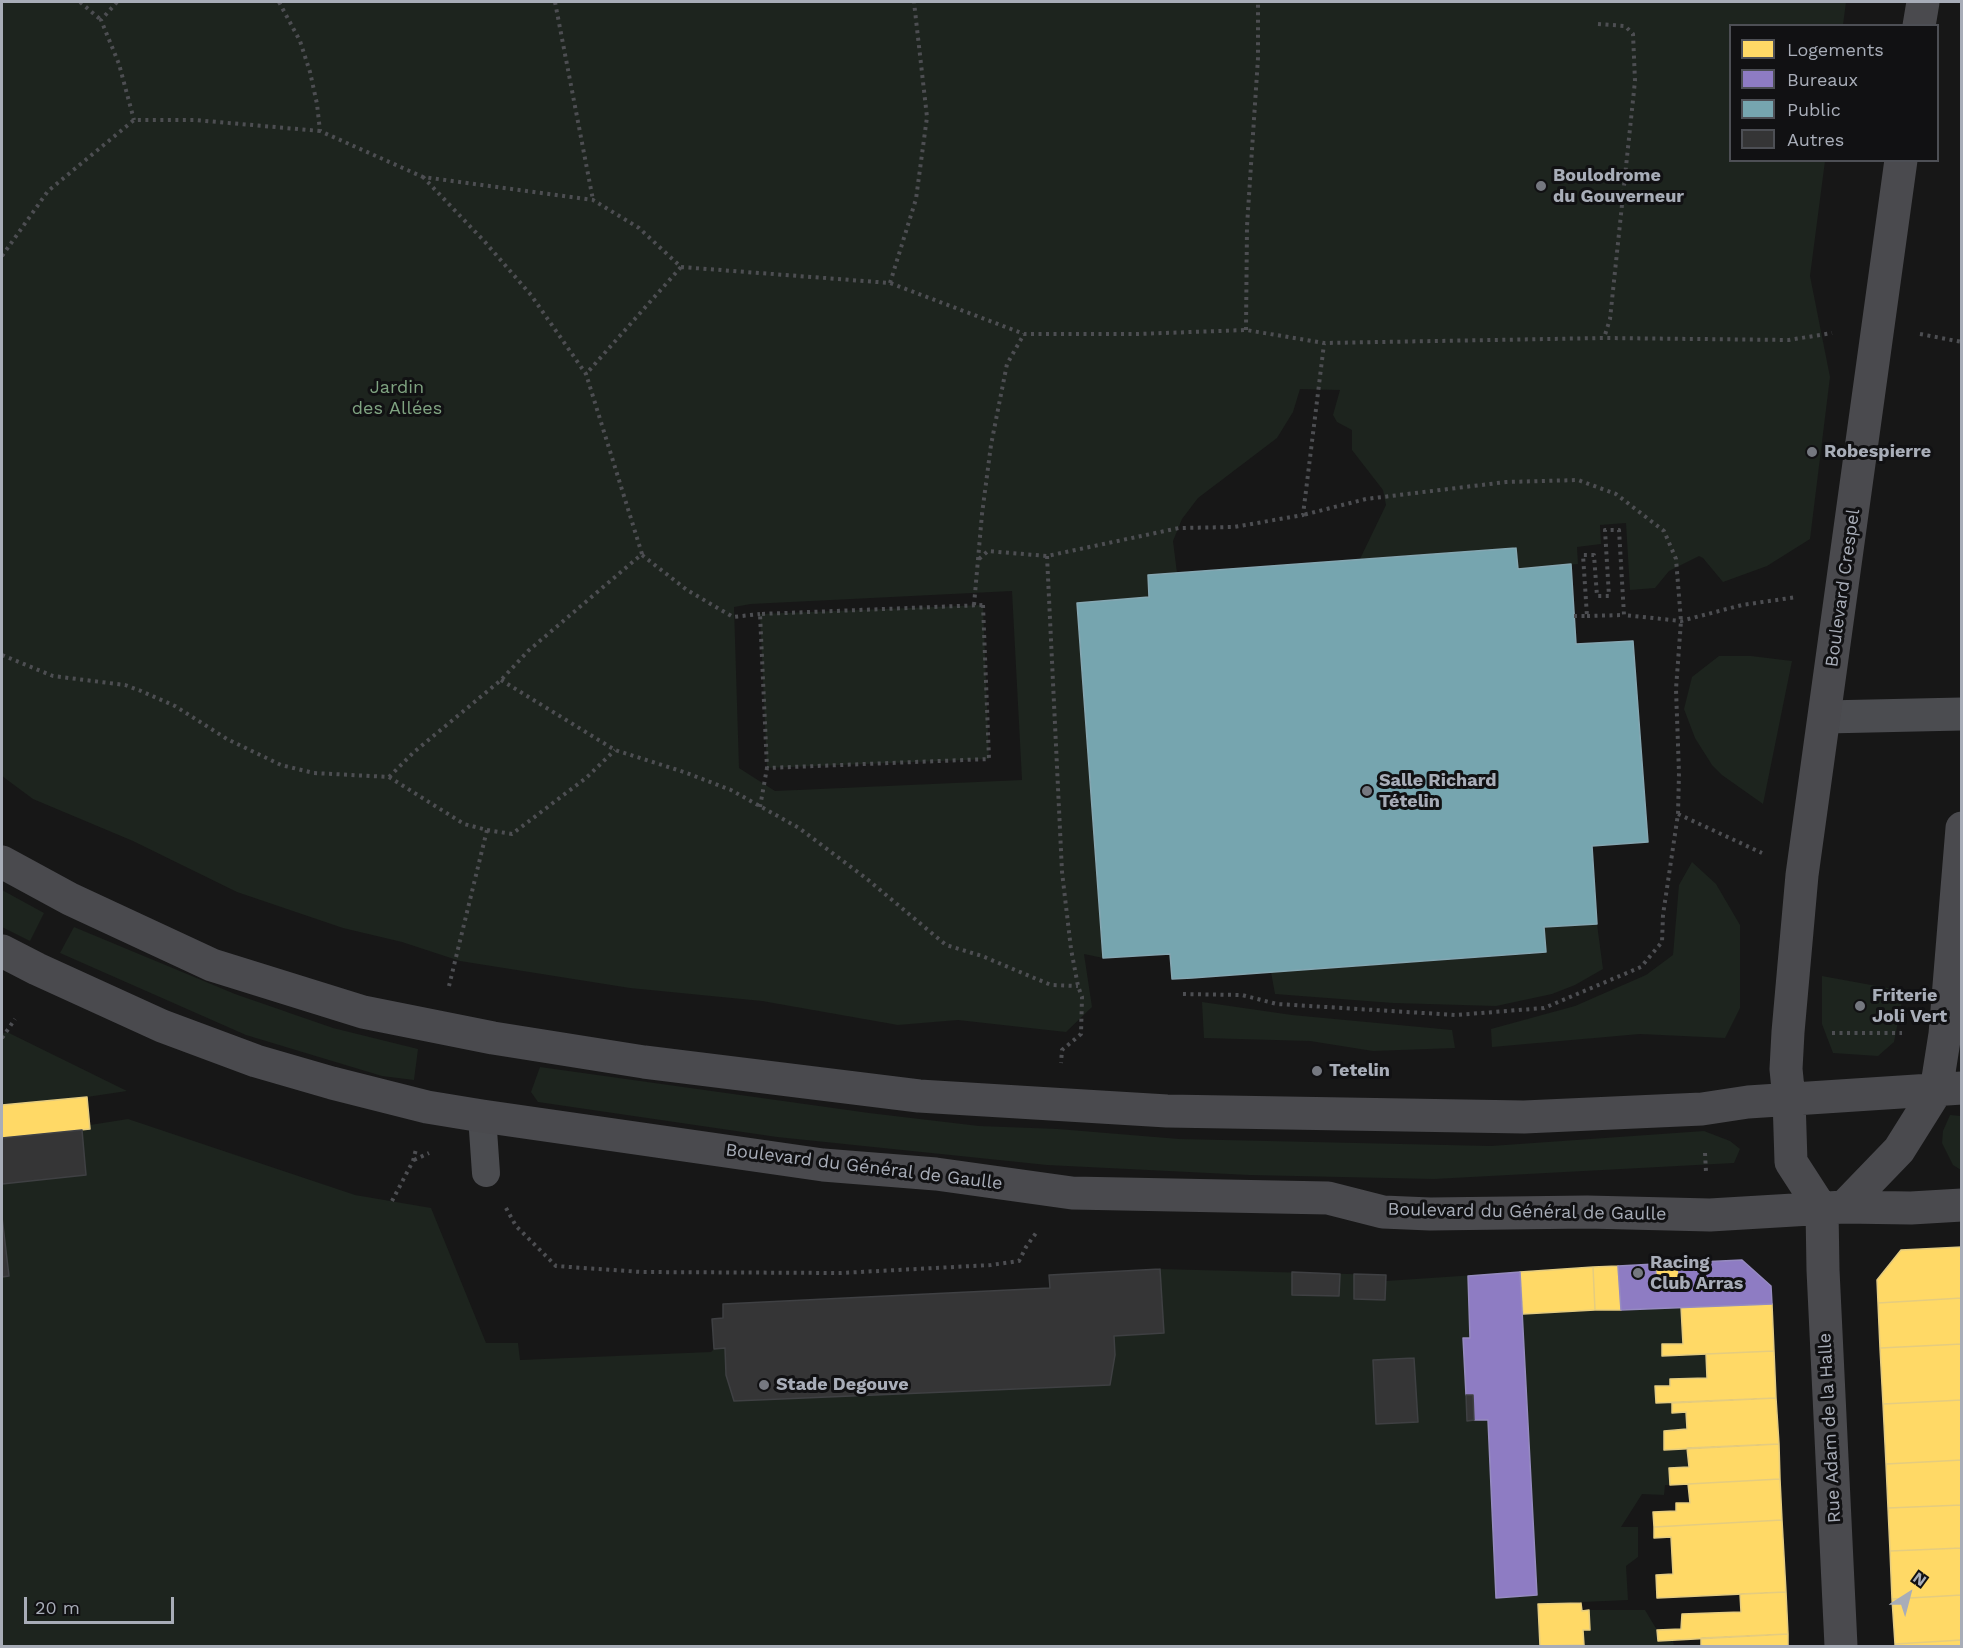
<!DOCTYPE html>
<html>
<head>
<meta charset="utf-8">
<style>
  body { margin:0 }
  #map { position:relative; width:1963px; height:1648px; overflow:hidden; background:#171717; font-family:"Work Sans",sans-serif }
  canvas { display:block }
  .frame { position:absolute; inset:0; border:3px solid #a8adb8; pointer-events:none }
  .legend { position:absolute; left:1729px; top:24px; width:210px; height:138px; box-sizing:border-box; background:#111113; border:2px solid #4d4f55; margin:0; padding:8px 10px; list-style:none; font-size:18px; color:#a8adb8 }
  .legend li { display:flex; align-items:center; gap:12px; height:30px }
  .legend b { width:30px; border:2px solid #4d4f55 }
  .north { position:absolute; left:1879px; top:1564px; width:60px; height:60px; -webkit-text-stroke:4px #111113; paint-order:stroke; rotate:36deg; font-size:16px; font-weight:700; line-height:24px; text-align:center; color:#a8adb8 }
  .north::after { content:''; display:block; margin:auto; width:21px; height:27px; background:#a8adb8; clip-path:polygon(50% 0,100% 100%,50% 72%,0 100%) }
  .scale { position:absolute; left:24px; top:1597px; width:150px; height:27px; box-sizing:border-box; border:3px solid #a8adb8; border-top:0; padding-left:8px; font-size:18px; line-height:21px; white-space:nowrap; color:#a8adb8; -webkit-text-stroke:4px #111113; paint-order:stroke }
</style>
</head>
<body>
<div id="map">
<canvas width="1963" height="1648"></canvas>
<div class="frame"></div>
<ul class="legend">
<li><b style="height:16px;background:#ffd966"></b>Logements</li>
<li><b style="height:16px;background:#8e7cc3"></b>Bureaux</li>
<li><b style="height:16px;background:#76a5af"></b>Public</li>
<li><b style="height:16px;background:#353536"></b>Autres</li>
</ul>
<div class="north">N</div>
<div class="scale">20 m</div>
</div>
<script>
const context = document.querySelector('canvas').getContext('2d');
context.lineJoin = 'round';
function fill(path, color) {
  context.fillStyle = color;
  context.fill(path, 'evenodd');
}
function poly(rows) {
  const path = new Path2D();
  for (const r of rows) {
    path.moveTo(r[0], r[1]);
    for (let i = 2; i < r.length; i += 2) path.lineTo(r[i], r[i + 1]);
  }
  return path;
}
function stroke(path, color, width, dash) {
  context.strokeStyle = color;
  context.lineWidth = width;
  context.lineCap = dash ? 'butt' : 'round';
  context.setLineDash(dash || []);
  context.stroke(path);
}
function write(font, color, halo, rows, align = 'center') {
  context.font = font + ' "Work Sans",sans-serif';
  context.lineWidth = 6;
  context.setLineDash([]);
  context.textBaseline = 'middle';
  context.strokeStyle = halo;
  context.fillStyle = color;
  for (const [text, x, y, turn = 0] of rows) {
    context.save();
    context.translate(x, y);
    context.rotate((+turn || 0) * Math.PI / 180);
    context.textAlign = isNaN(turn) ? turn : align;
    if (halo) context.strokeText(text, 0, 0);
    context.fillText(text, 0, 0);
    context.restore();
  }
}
fill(poly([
  [2,2,1846,2,1843,25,1730,26,1730,160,1825,161,1810,276,1830,377,1810,539,1767,566,1723,582,1703,558,1699,556,1669,571,1655,588,1630,590,1626,523,1600,525,1601,544,1577,547,1578,564,1518,569,1516,548,1360,559,1386,505,1383,490,1352,450,1352,430,1337,422,1333,415,1340,390,1300,389,1293,412,1277,438,1198,498,1182,519,1173,541,1177,573,1148,575,1149,597,1077,603,1103,958,1084,954,1092,1007,1066,1032,958,1020,898,1025,762,1001,630,988,460,961,402,942,343,928,237,892,133,841,33,799,2,776],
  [1012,591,1022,780,775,791,739,768,734,607,751,604],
  [983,605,989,759,767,768,760,614],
  [1719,656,1751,656,1792,661,1763,804,1722,775,1712,765,1695,738,1684,709,1692,677],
  [1692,862,1716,884,1740,925,1740,1008,1725,1038,1640,1034,1492,1047,1491,1029,1575,1006,1646,975,1673,955,1679,885],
  [2,890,44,913,30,941,2,927],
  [1597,924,1603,969,1575,985,1552,994,1496,1006,1393,1003,1275,994,1271,972,1546,953,1544,927],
  [74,927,235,994,333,1028,418,1049,414,1080,382,1076,246,1035,60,953],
  [1822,976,1904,991,1894,1042,1878,1056,1833,1053,1822,1024],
  [1202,1002,1292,1015,1452,1030,1455,1048,1373,1051,1310,1041,1204,1038],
  [7,1032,127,1091,87,1097,2,1105,2,1034],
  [540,1067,869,1113,979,1126,1058,1129,1179,1139,1491,1146,1704,1131,1730,1141,1740,1149,1734,1163,1434,1179,1249,1175,1047,1165,777,1137,538,1102,531,1092],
  [1950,1115,1961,1116,1961,1170,1953,1165,1942,1143,1943,1131],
  [128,1119,355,1195,431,1208,486,1343,518,1343,520,1360,711,1352,714,1349,712,1319,723,1318,723,1304,1049,1288,1049,1275,1160,1269,1386,1275,1386,1281,1520,1272,1523,1314,1681,1307,1683,1344,1663,1344,1662,1356,1706,1354,1707,1378,1670,1379,1670,1386,1655,1386,1656,1403,1672,1403,1672,1413,1686,1412,1687,1429,1664,1431,1664,1449,1687,1448,1689,1467,1669,1469,1670,1485,1665,1485,1664,1495,1642,1494,1621,1527,1638,1527,1638,1557,1626,1566,1628,1600,1538,1604,1540,1646,2,1646,2,1138,90,1129,90,1125],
  [1589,1610,1645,1610,1657,1630,1658,1641,1673,1640,1674,1646,1562,1646,1584,1645,1583,1630]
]), '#1d241e');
const homes = poly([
  [87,1097,90,1129,2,1138,2,1105,87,1097],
  [1962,1247,1962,1298,1878,1303,1877,1280,1901,1250,1962,1247],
  [1678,1263,1680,1286,1657,1287,1655,1264,1678,1263],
  [1618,1266,1621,1310,1595,1310,1593,1267,1618,1266],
  [1593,1267,1595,1310,1523,1314,1520,1272,1593,1267],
  [1962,1298,1962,1344,1880,1348,1878,1303,1962,1298],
  [1772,1304,1774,1351,1662,1356,1662,1344,1683,1344,1681,1307,1772,1304],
  [1962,1344,1962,1400,1883,1404,1880,1348,1962,1344],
  [1774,1351,1776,1398,1656,1403,1655,1386,1670,1386,1670,1379,1707,1378,1706,1354,1774,1351],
  [1776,1398,1779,1444,1664,1450,1664,1431,1687,1429,1686,1412,1672,1413,1672,1403,1776,1398],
  [1962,1400,1962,1460,1886,1464,1883,1404,1962,1400],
  [1779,1444,1780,1479,1670,1485,1669,1468,1689,1467,1687,1448,1779,1444],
  [1962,1460,1962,1505,1888,1508,1886,1464,1962,1460],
  [1780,1479,1782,1520,1654,1527,1653,1512,1676,1511,1676,1503,1690,1503,1688,1484,1780,1479],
  [1962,1505,1962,1548,1890,1551,1888,1508,1962,1505],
  [1782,1520,1786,1592,1657,1598,1656,1575,1673,1574,1671,1537,1654,1538,1654,1527,1782,1520],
  [1962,1548,1962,1595,1892,1599,1890,1551,1962,1548],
  [1786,1592,1788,1634,1658,1641,1657,1630,1681,1629,1682,1614,1741,1612,1740,1594,1786,1592],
  [1962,1595,1962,1640,1895,1644,1892,1599,1962,1595],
  [1581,1603,1582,1611,1589,1610,1590,1630,1583,1630,1584,1645,1540,1646,1538,1604,1581,1603],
  [1788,1634,1788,1646,1701,1646,1701,1638,1788,1634],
  [1962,1640,1962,1646,1895,1646,1895,1644,1962,1640]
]);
fill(homes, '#ffd966');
stroke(homes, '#e5cc7f', 1.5);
const offices = poly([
  [1742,1260,1771,1286,1772,1304,1621,1310,1618,1266,1655,1264,1657,1287,1680,1286,1678,1263,1742,1260],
  [1520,1272,1537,1595,1496,1598,1488,1420,1474,1420,1473,1395,1466,1395,1463,1338,1470,1338,1468,1276,1520,1272]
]);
fill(offices, '#8e7cc3');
stroke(offices, '#968bc0', 1.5);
const public = poly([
  [1516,548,1518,569,1571,564,1576,644,1633,641,1648,842,1592,846,1597,924,1544,927,1546,952,1192,978,1172,979,1170,954,1103,958,1077,603,1149,597,1148,575,1516,548]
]);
fill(public, '#76a5af');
stroke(public, '#85a7b2', 1.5);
const building = poly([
  [82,1130,86,1175,2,1184,2,1138,82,1130],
  [2,1217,9,1276,2,1277,2,1217],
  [1160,1269,1164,1333,1114,1336,1115,1355,1110,1385,734,1401,726,1375,725,1348,714,1349,712,1319,723,1318,723,1304,1050,1288,1049,1275,1160,1269],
  [1292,1272,1340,1274,1339,1296,1292,1295,1292,1272],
  [1354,1274,1386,1275,1385,1300,1354,1299,1354,1274],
  [1414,1358,1418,1422,1376,1424,1373,1360,1414,1358],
  [1466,1395,1473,1395,1474,1420,1467,1421,1466,1395]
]);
fill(building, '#353536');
stroke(building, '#3f4043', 1.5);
stroke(poly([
  [80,2,101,20],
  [117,2,101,20,119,64,134,120],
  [279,2,300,41,310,72,317,104,320,131,423,177,593,200,639,228,681,267,586,374],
  [555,2,593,200],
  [1598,24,1625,26,1633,34,1635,81,1610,319,1604,338],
  [2,256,48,191,134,120,195,120,320,131],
  [681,267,890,283,1024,334,1137,334,1246,330,1324,343,1604,338,1789,340,1832,333],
  [890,283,916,199,927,117,914,2],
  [1246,330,1247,226,1258,58,1258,2],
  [1920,334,1962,342],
  [642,555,687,590,733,617,760,614],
  [1047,556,1062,872,1071,949,1078,986,1082,997,1081,1034,1062,1050,1061,1063],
  [979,559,988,551,1047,556,1179,528,1234,527,1303,515,1324,344],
  [974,605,982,514,991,445,1007,364,1024,334],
  [983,605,989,759,767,768,760,614,983,605],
  [1574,616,1587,616,1583,555,1594,555,1597,596,1609,596,1605,530,1619,530,1624,615,1681,621,1742,605,1797,597],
  [1587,616,1624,615],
  [2,655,53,676,125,685,141,691,175,706,227,739,281,765,314,773,389,777,464,824,487,830,449,986],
  [501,680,615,750,684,772,731,790,799,828,867,879,946,945,982,956,1051,985,1078,986],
  [389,777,414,752,501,680,528,651,642,554,586,374,531,295,485,242,423,177],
  [760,807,767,768],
  [1678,814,1762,853],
  [487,830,512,834,586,778,615,750],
  [1183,994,1242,995,1277,1004,1456,1015,1544,1008,1641,967,1662,942,1663,915,1678,814,1679,773,1676,689,1681,621,1676,559,1664,531,1616,494,1578,480,1506,482,1366,499,1303,515],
  [1832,1033,1902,1033],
  [2,1038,15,1019],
  [1705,1153,1706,1172],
  [414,1160,429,1153],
  [392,1201,413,1161,416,1149],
  [506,1208,516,1226,556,1266,641,1272,841,1273,991,1265,1019,1261,1026,1247,1036,1233]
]), '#4d4e52', 4, [3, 4.5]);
stroke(poly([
  [482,1116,486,1173]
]), '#4b4c50', 28);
stroke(poly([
  [1825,717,1962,714]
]), '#4b4c50', 33);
stroke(poly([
  [1919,26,1923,2],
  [2,862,70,899,212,965,363,1012,493,1038,644,1062,919,1096,1167,1111,1524,1117,1702,1109,1748,1102,1962,1088],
  [2,951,37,969,162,1026,256,1061,332,1083,427,1107,482,1116,823,1165,936,1174,1072,1193,1328,1198,1383,1212,1430,1214,1587,1212,1710,1215,1844,1207,1911,1208,1962,1205],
  [1844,1207,1899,1150,1936,1091,1945,1034,1962,828],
  [1822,1210,1791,1162,1789,1099,1786,1069,1788,1032,1802,875,1901,160],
  [1822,1210,1823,1270,1841,1646]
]), '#4a4a4e', 33);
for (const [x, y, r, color] of [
  [1541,186,6,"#757880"],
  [1812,452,6,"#757880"],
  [1367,791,6,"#757880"],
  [1860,1006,6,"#757880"],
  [1317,1071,6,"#757880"],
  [1638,1273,6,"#757880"],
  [764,1385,6,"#757880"]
]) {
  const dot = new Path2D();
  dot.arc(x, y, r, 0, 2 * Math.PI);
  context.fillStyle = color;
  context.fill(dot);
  stroke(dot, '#111113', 2);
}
write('bold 18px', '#a8adb8', '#111113', [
  ["Boulodrome",1553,176],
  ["du Gouverneur",1553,197],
  ["Robespierre",1824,452],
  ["Salle Richard",1379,781],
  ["Tételin",1379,802],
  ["Friterie",1872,996],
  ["Joli Vert",1872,1017],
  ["Tetelin",1329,1071],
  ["Racing",1650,1263],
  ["Club Arras",1650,1284],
  ["Stade Degouve",776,1385]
], 'left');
write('18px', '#7fa381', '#111113', [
  ["Jardin",397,388],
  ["des Allées",397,409]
]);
write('18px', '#a8adb8', '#111113', [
  ["Boulevard Crespel",1843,588,-82],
  ["Boulevard du Général de Gaulle",864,1167,7],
  ["Boulevard du Général de Gaulle",1527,1212,1],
  ["Rue Adam de la Halle",1830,1428,-93]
]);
</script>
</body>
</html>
